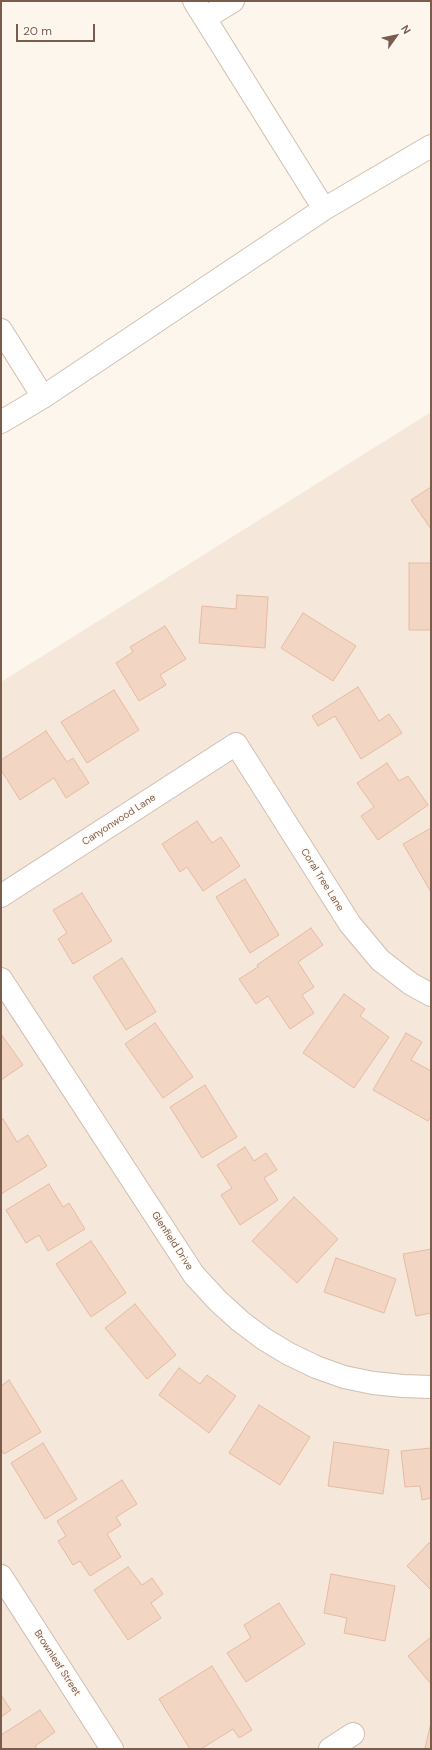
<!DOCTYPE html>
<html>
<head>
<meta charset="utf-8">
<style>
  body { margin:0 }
  #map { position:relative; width:432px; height:1750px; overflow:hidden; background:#fdf6ec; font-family:"DM Sans",sans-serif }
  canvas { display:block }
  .frame { position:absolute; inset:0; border:2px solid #7a5c4d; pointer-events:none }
  .north { position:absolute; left:376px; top:16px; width:40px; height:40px; -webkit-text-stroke:3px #fffaf3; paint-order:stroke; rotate:57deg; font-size:11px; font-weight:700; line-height:16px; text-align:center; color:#7a5c4d }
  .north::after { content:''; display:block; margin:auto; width:14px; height:18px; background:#7a5c4d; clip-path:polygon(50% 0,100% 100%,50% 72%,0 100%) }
  .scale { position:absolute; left:16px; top:24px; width:79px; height:18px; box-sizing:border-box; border:2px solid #7a5c4d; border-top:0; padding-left:5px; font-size:12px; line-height:14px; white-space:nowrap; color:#7a5c4d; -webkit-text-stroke:3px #fffaf3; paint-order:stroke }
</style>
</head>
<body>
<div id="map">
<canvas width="432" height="1750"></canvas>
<div class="frame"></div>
<div class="north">N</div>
<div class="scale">20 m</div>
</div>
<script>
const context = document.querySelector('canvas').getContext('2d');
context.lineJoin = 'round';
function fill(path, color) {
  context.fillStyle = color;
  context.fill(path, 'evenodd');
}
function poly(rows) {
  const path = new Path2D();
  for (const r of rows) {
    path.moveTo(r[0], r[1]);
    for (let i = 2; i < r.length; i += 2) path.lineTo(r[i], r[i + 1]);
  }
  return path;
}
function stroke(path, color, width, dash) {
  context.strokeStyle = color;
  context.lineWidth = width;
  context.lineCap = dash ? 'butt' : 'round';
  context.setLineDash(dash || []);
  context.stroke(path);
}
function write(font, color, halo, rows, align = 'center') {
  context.font = font + ' "DM Sans",sans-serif';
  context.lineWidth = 3;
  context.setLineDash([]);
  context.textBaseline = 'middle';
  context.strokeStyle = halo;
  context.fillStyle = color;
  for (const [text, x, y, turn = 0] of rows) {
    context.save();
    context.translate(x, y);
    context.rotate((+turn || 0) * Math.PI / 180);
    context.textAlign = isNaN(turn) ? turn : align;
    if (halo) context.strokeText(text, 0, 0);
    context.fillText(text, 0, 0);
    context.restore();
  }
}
fill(poly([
  [431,412,431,1749,1,1749,1,682]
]), '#f5e8da');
const building = poly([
  [431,487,431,529,411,500,431,487],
  [409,563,431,563,431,630,409,630,409,563],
  [237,595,268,597,265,648,199,643,202,606,236,609,237,595],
  [303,613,356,646,333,681,281,648,303,613],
  [165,626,186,659,160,675,166,685,139,701,116,663,133,652,130,647,165,626],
  [358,687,379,721,389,714,402,733,361,759,335,716,318,726,312,716,358,687],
  [114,690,139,730,87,763,61,722,114,690],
  [46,731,67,762,73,758,89,783,66,798,54,778,20,800,1,770,1,760,46,731],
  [387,763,399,781,408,776,428,805,378,840,361,816,374,807,357,783,387,763],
  [197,821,212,843,221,837,240,866,203,891,187,867,180,872,162,844,197,821],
  [431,828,431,892,403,844,431,828],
  [245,879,279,935,250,953,216,897,245,879],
  [82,893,112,941,73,964,58,939,67,933,53,910,82,893],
  [311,928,323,945,298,962,314,987,302,995,314,1013,290,1029,268,996,256,1004,239,979,258,967,257,965,311,928],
  [122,958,156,1012,126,1030,93,977,122,958],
  [344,994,365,1009,360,1016,389,1037,354,1088,303,1053,344,994],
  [155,1023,193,1077,163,1098,125,1044,155,1023],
  [406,1033,422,1042,411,1060,431,1071,431,1116,428,1121,373,1090,406,1033],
  [1,1034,23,1065,1,1080,1,1034],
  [205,1085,237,1137,202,1158,170,1107,205,1085],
  [3,1119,17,1142,28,1135,47,1166,1,1194,1,1120,3,1119],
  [245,1147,254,1161,266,1153,277,1170,264,1178,278,1200,240,1225,221,1195,232,1188,217,1165,245,1147],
  [49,1184,63,1207,69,1203,85,1229,48,1251,39,1235,26,1243,6,1210,49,1184],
  [294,1197,338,1239,297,1283,252,1241,294,1197],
  [91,1241,126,1293,91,1317,56,1264,91,1241],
  [431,1249,431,1313,416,1316,403,1254,431,1249],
  [336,1258,396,1279,384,1313,324,1292,336,1258],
  [135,1304,176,1355,147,1379,105,1328,135,1304],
  [179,1368,200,1384,207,1375,236,1396,209,1433,159,1395,179,1368],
  [9,1380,41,1432,4,1454,1,1449,1,1386,9,1380],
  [259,1405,310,1437,280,1485,229,1453,259,1405],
  [334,1442,389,1450,383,1494,328,1486,334,1442],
  [43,1443,77,1499,45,1519,11,1463,43,1443],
  [431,1448,431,1498,422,1500,420,1486,405,1487,401,1451,431,1448],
  [122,1480,137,1504,116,1517,121,1525,107,1534,121,1557,90,1576,80,1561,73,1565,58,1541,66,1536,57,1521,122,1480],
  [429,1543,431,1545,431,1590,407,1566,429,1543],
  [128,1567,142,1585,152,1578,163,1594,151,1603,161,1618,128,1640,94,1590,128,1567],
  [331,1574,395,1586,385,1641,344,1633,347,1618,324,1613,331,1574],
  [279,1603,305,1644,246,1682,227,1653,251,1638,244,1625,279,1603],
  [431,1637,431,1684,408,1656,431,1637],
  [212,1666,252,1730,239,1738,233,1729,201,1749,190,1749,159,1699,212,1666],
  [1,1695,11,1710,1,1717,1,1695],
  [40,1710,55,1732,35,1746,37,1749,1,1749,1,1735,40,1710],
  [431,1723,431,1749,425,1748,431,1723]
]);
fill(building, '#f3d5c3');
stroke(building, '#e6bba3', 1);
const minor = poly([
  [194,1,324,209],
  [205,18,233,1],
  [1,330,43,397],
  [1,422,43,397,324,209,431,146],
  [1,896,236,744,350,924,380,960,411,984,431,995],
  [1,979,194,1275,218,1301,240,1321,264,1339,289,1354,316,1367,344,1377,373,1383,403,1386,431,1387],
  [1,1576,112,1749],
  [330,1749,353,1734]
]);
stroke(minor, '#d1beb0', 24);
stroke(minor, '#fff', 22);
write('10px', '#7a5c4d', '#fffaf3', [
  ["Canyonwood Lane",119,820,-33],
  ["Coral Tree Lane",322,880,58],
  ["Glenfield Drive",172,1241,57],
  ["Brownleaf Street",57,1663,57]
]);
</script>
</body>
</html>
